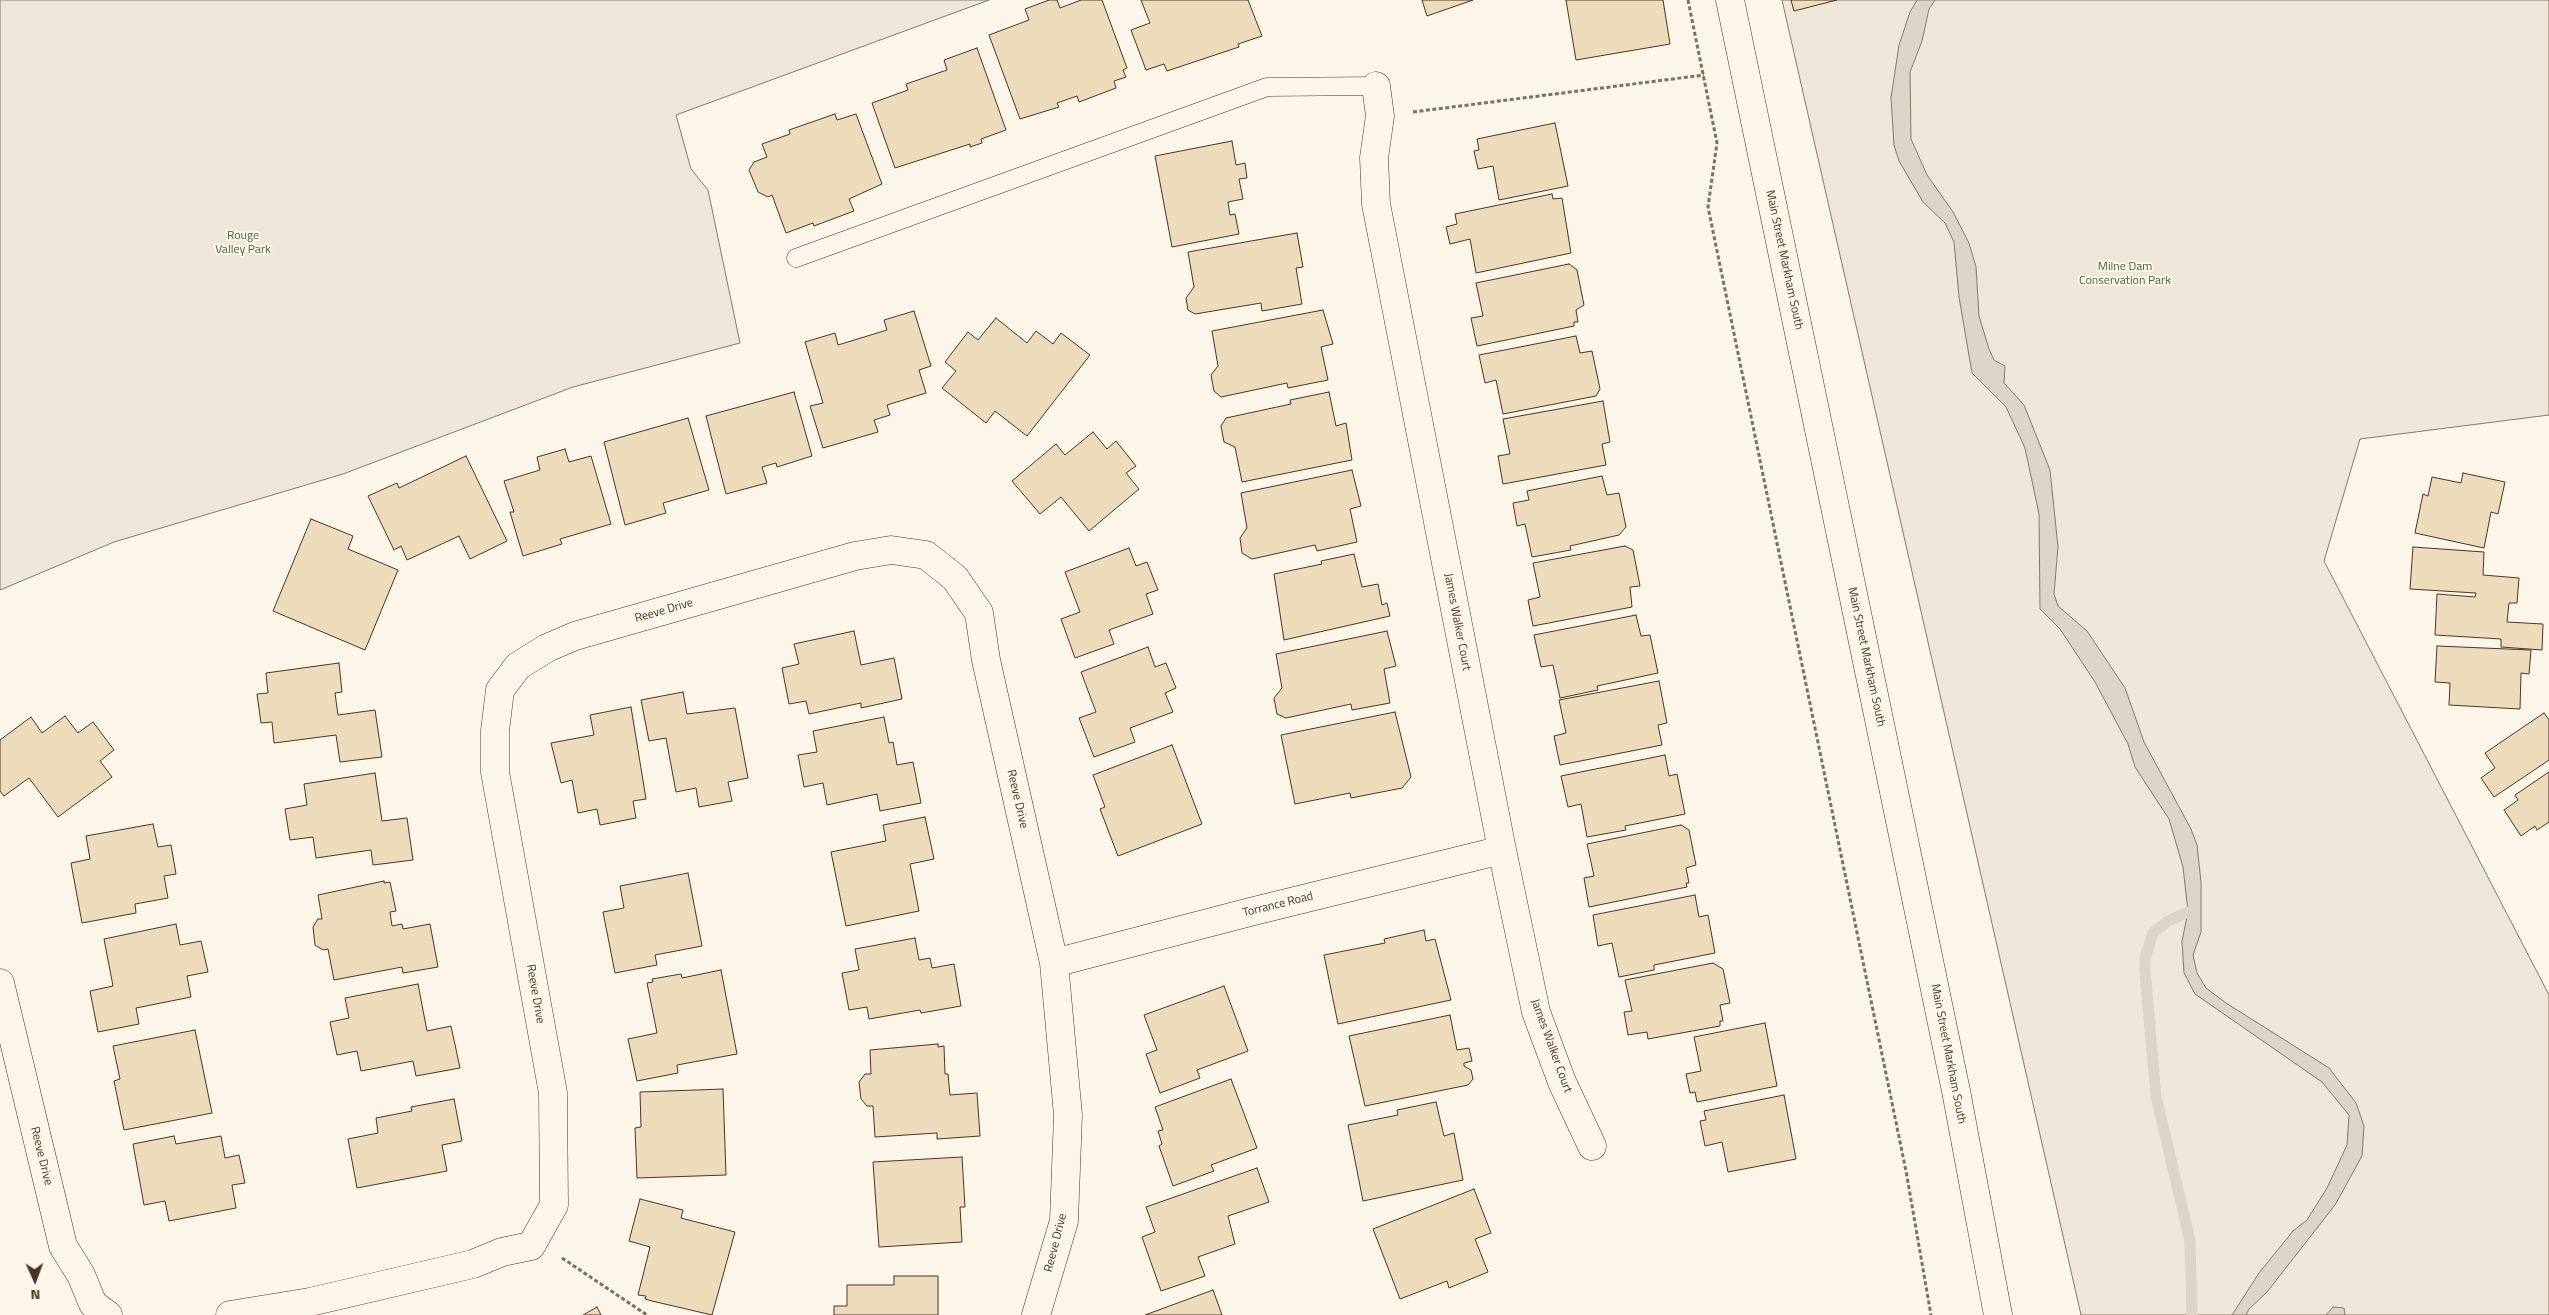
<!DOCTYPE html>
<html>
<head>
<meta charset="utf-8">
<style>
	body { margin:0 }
	#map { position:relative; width:2549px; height:1315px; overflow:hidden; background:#fbf6e9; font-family:"Titillium Web",sans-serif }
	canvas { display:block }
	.north { position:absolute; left:10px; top:1255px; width:50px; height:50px; -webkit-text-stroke:4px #fbf6e9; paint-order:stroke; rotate:178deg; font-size:14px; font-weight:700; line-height:20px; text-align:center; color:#4a3520 }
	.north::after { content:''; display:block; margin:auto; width:18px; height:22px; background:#4a3520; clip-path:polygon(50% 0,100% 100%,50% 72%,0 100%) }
</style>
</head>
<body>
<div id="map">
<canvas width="2549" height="1315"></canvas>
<div class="north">N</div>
</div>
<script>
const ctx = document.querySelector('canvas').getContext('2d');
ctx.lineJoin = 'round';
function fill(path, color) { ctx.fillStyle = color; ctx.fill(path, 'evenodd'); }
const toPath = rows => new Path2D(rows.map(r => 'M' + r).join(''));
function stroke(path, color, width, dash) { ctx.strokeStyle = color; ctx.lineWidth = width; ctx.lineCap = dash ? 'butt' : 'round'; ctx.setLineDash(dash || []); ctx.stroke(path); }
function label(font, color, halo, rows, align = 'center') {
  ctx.font = font + ' "Titillium Web",sans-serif'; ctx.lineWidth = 4; ctx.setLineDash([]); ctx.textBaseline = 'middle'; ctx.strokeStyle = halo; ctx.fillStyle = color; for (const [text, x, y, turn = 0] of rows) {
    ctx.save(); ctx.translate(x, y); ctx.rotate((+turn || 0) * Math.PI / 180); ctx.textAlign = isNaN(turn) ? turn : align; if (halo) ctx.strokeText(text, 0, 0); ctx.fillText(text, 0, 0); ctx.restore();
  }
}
const green = toPath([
	[0,0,989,0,676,115,691,169,708,190,740,343,573,387,343,474,114,542,0,590,0,0],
	[1782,0,2549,0,2549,415,2360,439,2324,561,2549,995,2549,1315,2081,1315,1782,0]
]);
fill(green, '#ede6d9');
stroke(green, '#887966', 1);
const water = toPath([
	[1917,0,1935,0,1929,9,1922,41,1910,72,1911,139,1927,175,1953,212,1969,243,1976,267,1979,316,1989,349,1994,360,2005,366,2004,383,2024,405,2050,470,2058,547,2054,594,2058,606,2087,631,2125,688,2144,742,2191,829,2197,845,2201,882,2201,932,2193,955,2197,973,2206,988,2226,1003,2329,1068,2356,1103,2364,1126,2362,1156,2335,1205,2267,1292,2249,1309,2246,1315,2232,1315,2259,1273,2293,1231,2307,1220,2327,1188,2347,1145,2349,1115,2322,1082,2195,994,2184,973,2182,941,2188,912,2183,867,2169,819,2135,767,2128,744,2095,682,2060,629,2040,609,2039,514,2025,448,2006,407,1972,373,1959,297,1954,242,1945,223,1923,202,1899,161,1894,145,1891,98,1899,45,1910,12,1917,0],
	[2333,1307,2344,1308,2345,1315,2326,1315,2333,1307]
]);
fill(water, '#dcd4c6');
stroke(water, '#887966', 1);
stroke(toPath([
	[2188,912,2168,921,2153,933,2145,958,2145,971,2156,1096,2190,1241,2192,1315]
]), '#dcd4c6', 11);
const building = toPath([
	[1049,0,1057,0,1060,8,1081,0,1102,0,1127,68,1123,70,1126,77,1114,81,1116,88,1079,102,1077,96,1057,103,1059,107,1020,119,989,35,1029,20,1025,9,1049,0],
	[1141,0,1248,0,1262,36,1238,44,1239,47,1167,71,1164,64,1146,70,1131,30,1150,23,1141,0],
	[1422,0,1473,0,1427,16,1422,0],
	[1566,0,1663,0,1670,44,1576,60,1566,0],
	[1791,0,1837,0,1794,11,1791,0],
	[977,48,1006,130,981,139,982,143,970,147,970,144,895,168,872,103,908,90,906,84,947,70,944,60,977,48],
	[835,114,837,120,856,114,882,184,849,199,854,211,814,226,813,223,786,233,772,195,768,197,758,192,749,170,754,162,767,157,762,144,790,134,789,130,835,114],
	[1555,123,1568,186,1499,200,1493,166,1478,169,1474,151,1479,150,1477,139,1555,123],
	[1232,141,1236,165,1245,163,1247,178,1239,179,1243,199,1228,202,1230,215,1235,214,1239,234,1172,247,1155,156,1232,141],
	[1552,194,1553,199,1562,198,1571,253,1476,273,1470,239,1450,244,1446,227,1457,224,1455,214,1552,194],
	[1297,233,1303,267,1296,268,1302,304,1262,311,1261,303,1195,314,1188,310,1186,298,1194,287,1188,252,1297,233],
	[1569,264,1577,270,1584,305,1576,310,1578,322,1574,322,1574,326,1477,346,1471,318,1483,316,1476,283,1569,264],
	[1323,310,1333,344,1321,347,1328,380,1288,388,1287,383,1221,397,1214,391,1211,375,1218,366,1212,331,1323,310],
	[914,311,931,366,919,370,926,393,887,405,890,415,874,420,878,432,823,448,810,406,823,403,805,342,835,333,838,345,887,330,884,320,914,311],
	[996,318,1027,343,1036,331,1053,344,1061,333,1090,355,1027,436,995,411,986,423,942,388,956,371,945,362,968,332,978,340,996,318],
	[1576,336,1580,353,1592,351,1600,389,1596,396,1503,414,1496,380,1485,383,1479,355,1576,336],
	[794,392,812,456,777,467,776,463,762,467,767,483,726,494,706,416,794,392],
	[1329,392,1336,426,1346,423,1352,460,1242,482,1235,447,1224,442,1221,426,1226,418,1291,404,1290,400,1329,392],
	[1603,401,1610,442,1602,444,1606,465,1503,484,1498,456,1510,454,1503,419,1603,401],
	[688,418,709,490,663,503,666,513,625,525,604,442,688,418],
	[1093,432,1107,449,1116,441,1136,466,1126,473,1139,489,1089,531,1061,497,1040,514,1012,481,1056,444,1065,455,1093,432],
	[565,449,569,462,591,456,611,524,560,539,562,544,523,556,510,512,514,512,504,481,540,470,537,457,565,449],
	[466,456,507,541,470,559,459,536,407,560,401,546,394,550,368,496,397,483,399,488,466,456],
	[1352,470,1361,506,1350,509,1357,542,1317,551,1315,545,1252,559,1242,553,1240,538,1247,528,1241,493,1352,470],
	[2463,473,2505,482,2498,514,2491,512,2484,548,2415,533,2423,494,2428,496,2432,477,2461,483,2463,473],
	[1602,476,1607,495,1619,493,1626,527,1619,535,1570,546,1571,550,1532,557,1525,524,1517,526,1513,503,1529,500,1527,491,1602,476],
	[311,519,353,536,348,549,398,570,365,650,273,611,311,519],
	[1625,546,1633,550,1640,586,1630,587,1632,607,1533,626,1528,600,1540,597,1533,563,1625,546],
	[2413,547,2484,552,2483,575,2519,578,2517,603,2509,603,2507,622,2543,624,2542,650,2501,647,2501,639,2435,635,2437,594,2475,597,2476,593,2410,589,2413,547],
	[1129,548,1136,566,1147,562,1158,590,1146,594,1153,614,1109,630,1114,644,1075,658,1061,619,1080,612,1065,572,1129,548],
	[1354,554,1362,587,1378,584,1382,605,1387,603,1390,616,1284,640,1274,574,1322,564,1321,561,1354,554],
	[1636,615,1641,636,1650,635,1658,673,1597,686,1598,690,1560,698,1553,665,1541,667,1534,635,1636,615],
	[854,631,861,665,894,658,902,699,861,708,861,703,809,714,806,701,789,704,782,668,799,664,794,644,854,631],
	[1387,631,1396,666,1384,669,1390,703,1352,710,1351,704,1286,718,1277,714,1274,698,1282,688,1276,654,1387,631],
	[2437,646,2531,650,2529,674,2521,673,2520,709,2449,705,2450,683,2435,682,2437,646],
	[1148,647,1155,667,1166,663,1176,688,1165,693,1173,712,1130,728,1135,742,1094,757,1079,718,1096,712,1081,672,1148,647],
	[339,663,342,692,335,693,338,715,375,710,382,757,340,762,336,735,274,743,272,722,261,723,257,694,268,693,266,673,339,663],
	[1659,681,1667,723,1658,725,1662,745,1560,765,1554,736,1566,733,1559,700,1659,681],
	[683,692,687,714,735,708,748,778,728,782,732,801,699,807,696,788,676,792,666,738,649,741,641,700,683,692],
	[631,707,646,799,633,801,636,818,600,825,597,809,578,813,572,780,561,783,551,743,594,735,590,715,631,707],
	[1395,712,1411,777,1402,788,1351,798,1350,793,1295,804,1281,735,1395,712],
	[2544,713,2549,720,2549,760,2494,797,2481,778,2495,768,2485,753,2544,713],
	[65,716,78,733,93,722,114,750,100,761,112,777,58,817,29,778,4,796,0,791,0,740,31,717,42,733,65,716],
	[884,717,889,743,893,742,897,765,913,762,921,803,880,811,877,794,827,805,823,783,804,787,798,755,817,752,813,731,884,717],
	[1172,745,1202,824,1118,856,1100,809,1105,807,1093,775,1172,745],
	[1665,755,1669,776,1677,774,1685,814,1625,826,1626,830,1587,837,1581,804,1568,807,1561,776,1665,755],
	[2549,772,2549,822,2537,830,2535,826,2521,836,2504,810,2518,800,2515,795,2549,772],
	[375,773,382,821,407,818,413,860,373,865,371,850,316,858,313,837,290,840,285,809,307,805,304,784,375,773],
	[925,817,934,859,910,864,919,911,846,926,831,852,886,841,883,825,925,817],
	[153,824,158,847,171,845,176,874,164,876,168,898,135,904,136,913,82,923,71,863,90,859,86,836,153,824],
	[1681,825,1689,830,1696,865,1686,868,1689,883,1686,883,1687,887,1589,907,1584,878,1594,876,1587,844,1681,825],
	[688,873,702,946,655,955,657,965,615,973,603,912,624,908,620,886,688,873],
	[384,881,384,883,390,882,396,911,390,912,392,926,402,924,403,929,430,924,438,967,403,973,402,967,334,980,328,949,323,950,315,945,313,927,318,919,322,919,318,895,384,881],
	[1695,895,1699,917,1708,915,1715,953,1654,965,1654,970,1619,977,1612,943,1598,946,1593,915,1695,895],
	[176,924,180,945,201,941,208,972,187,976,191,997,136,1008,139,1024,98,1032,90,991,113,986,104,939,176,924],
	[1424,930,1426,941,1435,939,1451,1000,1338,1024,1324,955,1385,943,1384,939,1424,930],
	[915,938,919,960,930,958,932,968,954,964,961,1006,921,1013,920,1010,869,1019,867,1007,849,1010,842,973,859,970,855,949,915,938],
	[1713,963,1723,969,1730,1003,1720,1005,1723,1021,1720,1021,1720,1026,1648,1039,1647,1032,1628,1035,1624,1012,1632,1011,1625,980,1713,963],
	[721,970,737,1054,677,1065,678,1073,637,1081,628,1039,657,1033,647,983,653,982,652,979,681,974,682,978,721,970],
	[418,984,427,1031,451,1026,460,1068,416,1076,413,1061,361,1071,357,1051,337,1055,330,1022,349,1018,345,998,418,984],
	[1224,986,1248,1051,1197,1070,1200,1078,1160,1093,1146,1054,1157,1050,1144,1015,1224,986],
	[1450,1015,1457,1050,1469,1048,1472,1061,1464,1063,1464,1066,1471,1070,1473,1079,1468,1085,1365,1106,1349,1036,1450,1015],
	[1765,1023,1777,1086,1697,1102,1695,1092,1690,1093,1686,1074,1701,1071,1694,1037,1765,1023],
	[195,1030,212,1113,124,1130,114,1081,120,1079,113,1046,195,1030],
	[938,1044,938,1047,944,1046,945,1074,948,1074,950,1095,977,1093,980,1136,937,1139,937,1133,875,1137,873,1106,867,1106,861,1099,859,1082,865,1074,871,1074,870,1050,938,1044],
	[1231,1079,1257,1148,1211,1165,1214,1171,1173,1186,1159,1146,1162,1144,1158,1131,1163,1130,1155,1107,1231,1079],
	[723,1089,726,1175,637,1178,635,1128,641,1127,640,1092,723,1089],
	[1784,1095,1796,1159,1728,1172,1722,1142,1705,1146,1700,1121,1706,1120,1704,1111,1784,1095],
	[454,1099,462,1141,442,1145,447,1171,357,1188,348,1139,378,1133,376,1118,412,1111,411,1107,454,1099],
	[1436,1102,1444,1136,1454,1133,1463,1180,1363,1201,1348,1125,1398,1115,1397,1110,1436,1102],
	[174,1136,176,1144,221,1136,225,1158,239,1155,245,1183,232,1185,236,1208,169,1221,165,1201,144,1205,133,1144,174,1136],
	[962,1157,965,1207,960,1207,962,1242,879,1247,873,1162,962,1157],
	[1257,1168,1269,1202,1228,1216,1235,1244,1198,1257,1205,1276,1161,1291,1142,1237,1155,1232,1146,1207,1257,1168],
	[1474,1189,1491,1233,1475,1239,1488,1272,1449,1288,1447,1281,1400,1299,1373,1229,1474,1189],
	[640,1199,683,1210,681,1218,735,1232,712,1315,652,1301,645,1299,646,1296,638,1295,650,1247,629,1241,640,1199],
	[894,1276,938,1276,938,1315,834,1315,834,1306,847,1306,847,1285,894,1285,894,1276],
	[1213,1290,1222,1315,1145,1315,1213,1290],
	[597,1307,601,1315,583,1315,597,1307]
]);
fill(building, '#ecdcbc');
stroke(building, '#4a3520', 1);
const lane = toPath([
	[796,258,1267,87,1376,86]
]);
const street = toPath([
	[1376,86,1380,116,1374,158,1376,204,1502,850,1536,1012,1562,1082,1592,1146],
	[1054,963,1254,911,1502,850],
	[0,983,63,1246,81,1275,93,1304,108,1315],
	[230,1315,310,1302,473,1264,502,1252,531,1246,554,1205,553,1093,495,772,495,731,500,690,518,666,547,648,575,636,855,556,891,550,926,555,955,578,979,613,986,660,1054,963,1068,1115,1064,1221,1036,1315]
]);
const primary = toPath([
	[1730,0,1956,1091,1998,1315]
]);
stroke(lane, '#4a3520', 19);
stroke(street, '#4a3520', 29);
stroke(primary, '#4a3520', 29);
stroke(toPath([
	[1688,0,1717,143,1708,207,1906,1171,1931,1315],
	[1413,112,1704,75],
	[562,1258,647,1315]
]), '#7f6f5c', 3, [4, 2.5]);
stroke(lane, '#fbf6e9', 18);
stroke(street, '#fbf6e9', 28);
stroke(primary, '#fbf6e9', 28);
label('12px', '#436837', '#fbf6e9', [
	["Rouge",243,236],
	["Valley Park",243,250],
	["Milne Dam",2125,267],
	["Conservation Park",2125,281]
]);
label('12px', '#4a3520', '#fbf6e9', [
	["Main Street Markham South",1784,260,78],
	["Reeve Drive",664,611,-16],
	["James Walker Court",1457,622,79],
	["Main Street Markham South",1866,657,78],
	["Reeve Drive",1017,799,77],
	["Torrance Road",1278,905,-14],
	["Reeve Drive",535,994,80],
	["James Walker Court",1551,1046,70],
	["Main Street Markham South",1948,1054,79],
	["Reeve Drive",41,1156,76],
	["Reeve Drive",1056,1243,-76]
]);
</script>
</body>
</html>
